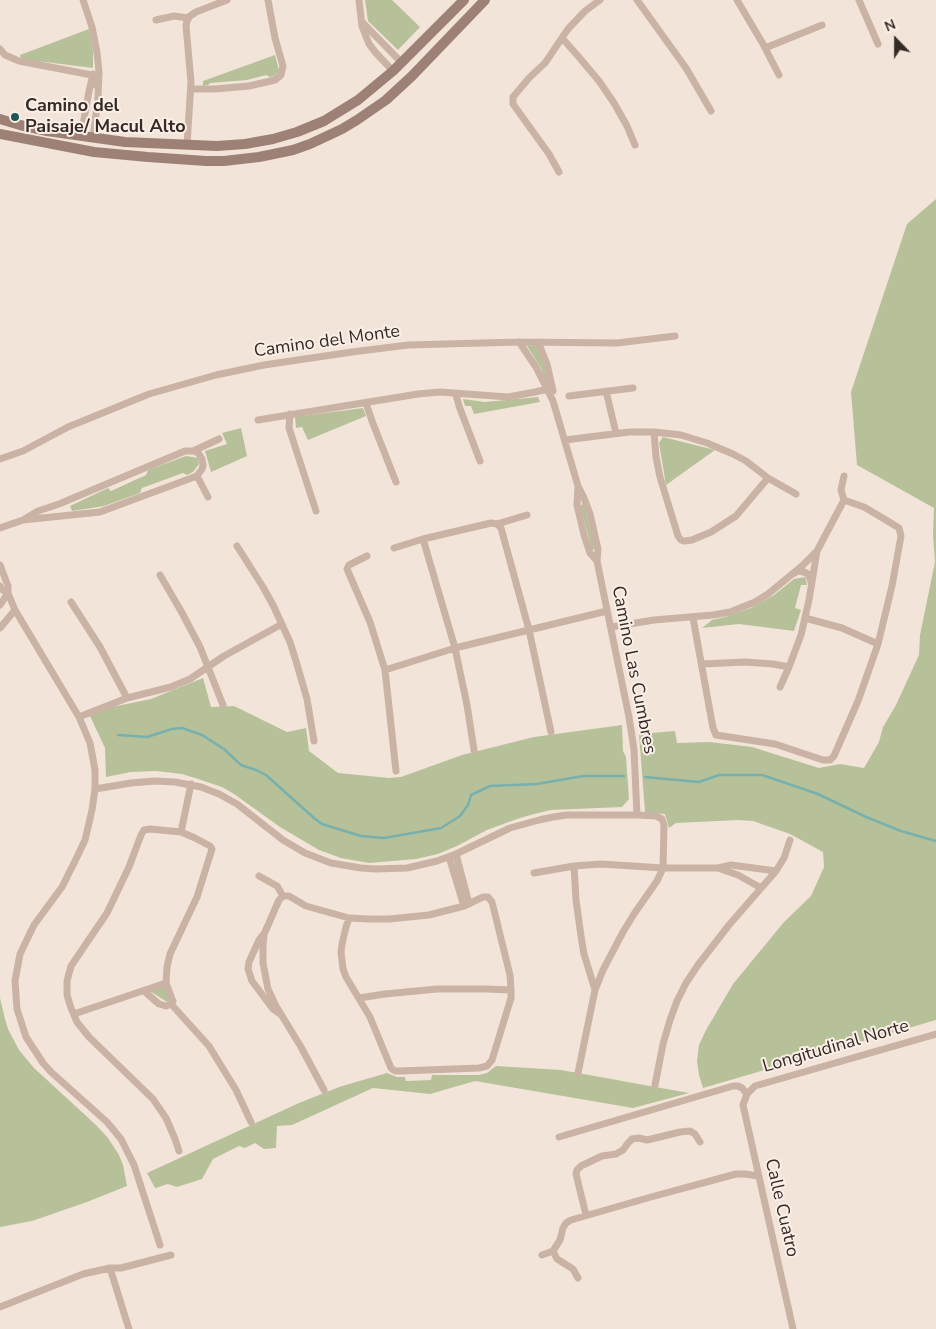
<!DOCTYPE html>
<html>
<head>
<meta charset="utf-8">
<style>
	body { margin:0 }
	#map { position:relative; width:936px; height:1329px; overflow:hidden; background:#f2e4d9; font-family:"Nunito Sans",sans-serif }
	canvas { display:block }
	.north { position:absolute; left:871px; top:15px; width:50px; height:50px; -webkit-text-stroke:4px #faefe6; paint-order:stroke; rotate:338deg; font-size:14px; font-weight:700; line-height:20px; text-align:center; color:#362a27 }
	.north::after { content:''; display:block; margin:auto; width:18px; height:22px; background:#362a27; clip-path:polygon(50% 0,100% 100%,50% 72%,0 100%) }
</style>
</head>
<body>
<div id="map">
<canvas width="936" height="1329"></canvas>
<div class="north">N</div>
</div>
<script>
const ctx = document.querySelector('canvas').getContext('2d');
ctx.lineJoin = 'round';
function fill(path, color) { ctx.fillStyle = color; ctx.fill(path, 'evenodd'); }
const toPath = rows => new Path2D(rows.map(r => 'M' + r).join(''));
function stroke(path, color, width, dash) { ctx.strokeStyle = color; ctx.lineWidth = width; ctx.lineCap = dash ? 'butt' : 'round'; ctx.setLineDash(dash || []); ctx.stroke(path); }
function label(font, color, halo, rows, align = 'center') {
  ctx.font = font + ' "Nunito Sans",sans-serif'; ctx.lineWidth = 4; ctx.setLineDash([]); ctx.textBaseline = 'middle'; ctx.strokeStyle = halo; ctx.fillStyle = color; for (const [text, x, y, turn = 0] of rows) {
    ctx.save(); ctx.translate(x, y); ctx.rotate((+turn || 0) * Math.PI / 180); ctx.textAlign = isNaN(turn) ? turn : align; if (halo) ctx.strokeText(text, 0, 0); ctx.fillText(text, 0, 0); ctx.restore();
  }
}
fill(toPath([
	[365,0,392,0,420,27,398,50,368,21],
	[89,29,93,51,93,68,21,59,20,55],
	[275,55,279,70,278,73,274,76,270,77,266,75,247,80,210,83,208,85,203,86,203,81],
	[936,199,936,1020,703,1088,699,1075,697,1061,699,1045,706,1030,733,984,784,922,811,896,824,867,823,852,790,834,753,821,738,820,676,823,669,828,665,814,645,812,639,734,675,731,677,743,709,742,752,747,819,768,840,764,864,768,879,742,883,727,896,705,919,655,920,635,935,562,933,535,934,508,857,465,851,392,907,224],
	[537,345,544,360,549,385,547,386,541,368,527,346],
	[538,397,540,402,474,414,471,406,465,406,463,399,485,402],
	[363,408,366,416,308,440,302,427,296,428,295,417],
	[241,428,247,456,211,472,205,451,227,444,222,433],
	[663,437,715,450,666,485,659,443],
	[186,456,198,458,199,464,193,472,187,475,183,473,142,488,140,493,104,506,72,511,70,506,108,488,111,491,146,475,148,470],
	[584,504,595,549,592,550,580,505],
	[805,577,807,585,801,585,795,608,801,610,794,631,739,624,702,628,712,620,725,617,751,608,774,595,794,579],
	[203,678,211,707,234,706,287,732,306,728,309,751,338,773,389,778,401,777,462,755,534,737,622,725,623,751,626,757,629,799,622,807,551,810,534,814,517,819,487,830,457,846,438,854,416,859,369,863,341,858,319,850,280,827,234,794,222,787,195,778,182,774,156,771,131,772,106,777,105,748,90,716,112,707,151,699],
	[165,986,170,1000,167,1002,150,991],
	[0,998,5,1019,8,1029,19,1050,34,1068,96,1125,108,1138,119,1155,123,1165,127,1186,87,1202,32,1221,0,1227],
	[496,1066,561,1070,689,1093,633,1108,475,1081,430,1094,373,1088,292,1125,277,1126,276,1148,264,1149,255,1143,245,1148,239,1146,213,1159,202,1179,177,1187,168,1184,155,1188,147,1173,299,1103,339,1087,387,1073,397,1077,405,1077,406,1081,431,1080,432,1075,479,1075,487,1073]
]), '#b7c199');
stroke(toPath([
	[118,735,147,737,172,729,182,728,202,735,224,749,241,765,256,770,266,775,314,818,322,824,361,836,384,838,441,828,460,816,468,805,471,795,490,786,537,784,583,776,624,776],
	[645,777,699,782,719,775,762,775,818,794,866,817,901,831,936,841]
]), '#78b0ad', 2.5);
stroke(toPath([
	[83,0,92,27,97,53,99,72,98,98,93,138],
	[359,0,362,26,369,44,376,53,393,71],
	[637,0,686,68,711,111],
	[737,0,763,44,779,75],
	[859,0,878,44],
	[156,20,174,16,188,18],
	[362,22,402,63],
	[562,38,578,56,599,81,614,103,627,126,635,145],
	[765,48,822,25],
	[0,49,5,55,19,61,92,75,97,86],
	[191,89,215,89,249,86,275,80,281,75,283,66,275,38,268,0],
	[81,136,89,91,93,74],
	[187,145,191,82,186,26,187,21,190,16,196,12,227,0],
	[559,172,549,154,513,104,513,97,529,78,545,63,568,29,585,11,600,0],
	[519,342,536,367,553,401,578,486,584,498,590,514,598,549,597,561,629,717,634,750,637,815],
	[538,342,547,364,553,391],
	[606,391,616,433],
	[456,394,459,406,480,461],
	[569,396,633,388],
	[366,403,372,421,396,482],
	[290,414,289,428,316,511],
	[258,420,418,394,440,392,508,397,535,392,552,388],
	[654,432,656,457,660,477,678,536,681,540,684,541,692,540,711,532,736,516,768,478],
	[565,440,629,432,654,432,681,435,707,443,733,454,746,461,768,478,796,494],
	[193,451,219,439],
	[0,459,23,451,68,427,149,394,216,375,264,365,352,352,408,345,519,342,617,343,675,336],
	[197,476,208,497],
	[578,487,577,505,584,535,590,553,597,561],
	[497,524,501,528,529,630,551,732],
	[0,528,23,520,100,512,197,476,202,469,203,465,202,459,199,454,195,451,185,451,59,504,38,511,23,520],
	[423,539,455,648,467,705,474,750],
	[237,546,263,587,273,605,290,642,296,661,307,699,314,741],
	[394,548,423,539,491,523,497,524,527,515],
	[367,556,349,565,347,569,370,622,385,670,396,771],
	[0,565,8,586,8,593,15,610,79,717,90,743,95,770,95,789,92,810,85,840,77,857,62,887,34,925,20,954,15,981,17,1009,26,1037,43,1063,51,1072,107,1122,121,1139,134,1165,160,1245],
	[794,573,798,571,804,572,808,574,811,582],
	[160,575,181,611,200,647,223,705],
	[0,586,1,589,8,593],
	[71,602,100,647,127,698],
	[0,605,8,593],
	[693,618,713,728,716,735,775,744,823,760,830,760,834,756,858,701,878,644,892,586,901,536,899,528,886,520,864,507,844,500],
	[805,618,842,628,878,644],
	[611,627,654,620,713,615,730,612,755,602,768,594,802,566,817,551,844,500,841,490,844,476],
	[0,628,15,610],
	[702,664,745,662,773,664,789,667],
	[385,670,455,648,607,611],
	[780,687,789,667,801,635,809,600,817,551],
	[79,717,127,698,171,687,190,679,224,656,282,624],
	[95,789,131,783,155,781,175,782,201,787,219,794,237,804,283,840,305,853,331,863,361,868,376,869,407,868,437,861,456,854,510,828,539,820,553,817,567,815,637,815,656,816,662,819,664,825,663,868,657,881,634,914,623,932,603,970,595,990,578,1073],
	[181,832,191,784],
	[456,854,469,904],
	[449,857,464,906],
	[574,866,576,900,581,936,584,954,595,990],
	[718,868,738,875,761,888],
	[534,873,574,866,601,864,663,868,718,868,731,865,776,871],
	[259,876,277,886,283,896],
	[264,935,263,947,263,963,268,989,276,1006,301,1047,324,1090],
	[144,991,159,1004,166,1006,171,1004],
	[359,998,385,994,437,989,486,989,511,990],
	[171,1004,173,1001,172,999,166,983,167,967,170,954,197,897,212,849,210,846,195,838,181,832,150,829,144,830,141,835,129,867,107,913,71,966,67,981,67,995,71,1008,77,1022,89,1037,153,1099,166,1118,175,1139,179,1151],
	[171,1004,209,1046,236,1090,251,1122],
	[74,1014,166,983],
	[280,1014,273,1009,252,981,248,969,249,962,259,940,265,932,279,900,283,896,289,896,306,906,349,918,369,919,389,919,429,915,464,906,483,897,488,897,492,902,510,975,511,990,511,998,492,1060,487,1066,479,1068,400,1071,395,1071,391,1068,370,1017,346,977,343,969,341,952,342,944,346,927,349,918],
	[655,1085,663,1044,670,1020,677,1001,686,983,698,965,729,925,776,871,784,858,790,840],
	[559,1137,733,1086,738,1086,742,1088,747,1094],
	[586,1215,576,1174,577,1170,581,1166,602,1156,616,1154,623,1150,628,1143,632,1139,639,1138,647,1140,680,1132,690,1131,695,1134,700,1142],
	[553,1251,557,1259,573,1269,578,1278],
	[542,1255,553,1251,560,1240,563,1228,566,1223,571,1220,651,1197,736,1174,745,1174,758,1176],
	[110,1268,129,1329],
	[0,1307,83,1274,110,1268,121,1268,171,1255],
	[793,1329,743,1105,747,1094,755,1086,936,1034]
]), '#cab3a5', 7);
stroke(toPath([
	[0,119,20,125,47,131,125,142,217,146,245,144,273,139,297,132,324,121,358,100,393,71,464,0],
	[0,134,94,152,148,157,206,161,224,161,259,157,293,150,310,144,342,129,357,120,386,100,412,76,485,0]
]), '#9e8176', 10);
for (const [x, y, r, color] of [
	[15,117,5,"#1b5857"]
]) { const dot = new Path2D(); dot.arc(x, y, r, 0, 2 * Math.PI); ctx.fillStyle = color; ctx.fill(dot); stroke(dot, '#faefe6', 2); }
label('bold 18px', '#362a27', '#faefe6', [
	["Camino del",25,107],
	["Paisaje/ Macul Alto",25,128]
], 'left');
label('18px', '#362a27', '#faefe6', [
	["Camino del Monte",327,342,-8],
	["Camino Las Cumbres",633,670,79],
	["Longitudinal Norte",836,1047,-16],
	["Calle Cuatro",781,1208,77]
]);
</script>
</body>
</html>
